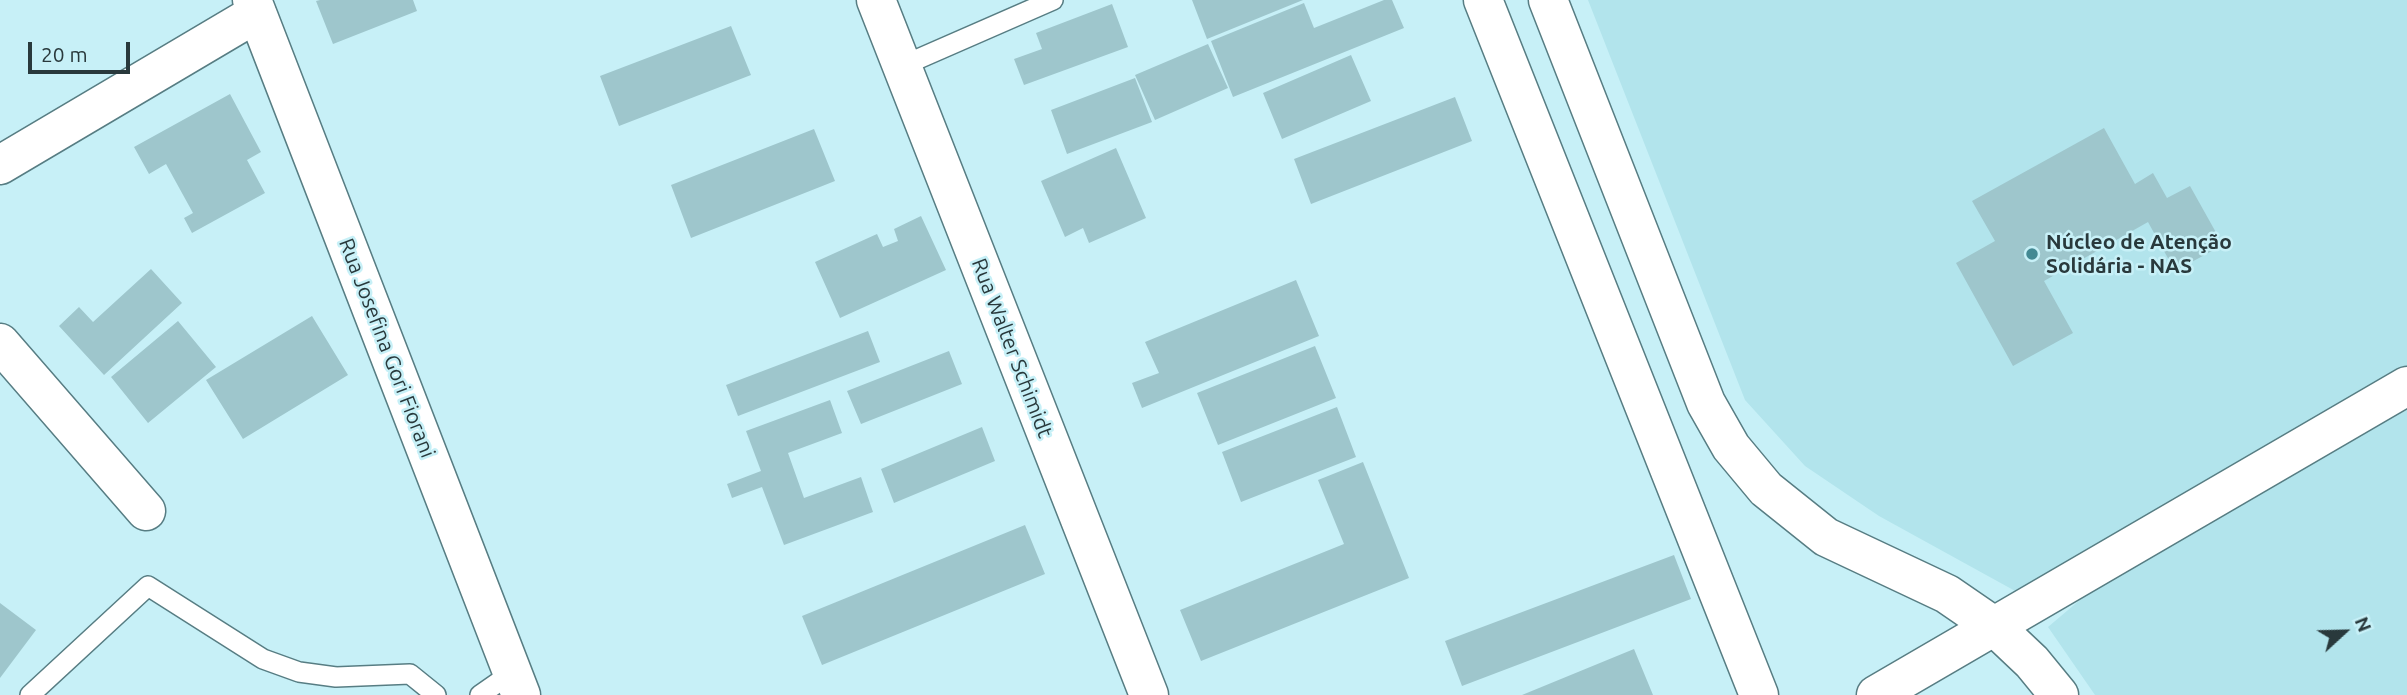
<!DOCTYPE html>
<html>
<head>
<meta charset="utf-8">
<style>
	body { margin:0 }
	#map { position:relative; width:2407px; height:695px; overflow:hidden; background:#c7f0f7; font-family:Ubuntu,sans-serif }
	canvas { display:block }
	.north { position:absolute; left:2309px; top:597px; width:70px; height:70px; -webkit-text-stroke:5px #c7f0f7; paint-order:stroke; rotate:68deg; font-size:19px; font-weight:700; line-height:28px; text-align:center; color:#29393c }
	.north::after { content:''; display:block; margin:auto; width:24px; height:32px; background:#29393c; clip-path:polygon(50% 0,100% 100%,50% 72%,0 100%) }
	.scale { position:absolute; left:28px; top:42px; width:102px; height:32px; box-sizing:border-box; border:4px solid #29393c; border-top:0; padding-left:9px; font-size:21px; line-height:24px; white-space:nowrap; color:#29393c; -webkit-text-stroke:5px #c7f0f7; paint-order:stroke }
</style>
</head>
<body>
<div id="map">
<canvas width="2407" height="695"></canvas>
<div class="north">N</div>
<div class="scale">20 m</div>
</div>
<script>
const ctx = document.querySelector('canvas').getContext('2d');
ctx.lineJoin = 'round';
function fill(path, color) { ctx.fillStyle = color; ctx.fill(path, 'evenodd'); }
const toPath = rows => new Path2D(rows.map(r => 'M' + r).join(''));
function stroke(path, color, width, dash) { ctx.strokeStyle = color; ctx.lineWidth = width; ctx.lineCap = dash ? 'butt' : 'round'; ctx.setLineDash(dash || []); ctx.stroke(path); }
function label(font, color, halo, rows, align = 'center') {
  ctx.font = font + ' Ubuntu,sans-serif'; ctx.lineWidth = 5; ctx.setLineDash([]); ctx.textBaseline = 'middle'; ctx.strokeStyle = halo; ctx.fillStyle = color; for (const [text, x, y, turn = 0] of rows) {
    ctx.save(); ctx.translate(x, y); ctx.rotate((+turn || 0) * Math.PI / 180); ctx.textAlign = isNaN(turn) ? turn : align; if (halo) ctx.strokeText(text, 0, 0); ctx.fillText(text, 0, 0); ctx.restore();
  }
}
fill(toPath([
	[1588,0,2407,0,2407,695,2095,695,2048,627,2094,588,2017,592,1879,516,1805,466,1745,400]
]), '#b2e4ec');
fill(toPath([
	[320,0,413,0,417,11,333,44,316,1],
	[1192,0,1303,0,1207,39],
	[1384,0,1392,0,1404,28,1233,97,1211,41,1304,3,1314,28],
	[1112,4,1128,47,1024,85,1014,59,1042,49,1036,33],
	[731,26,751,75,619,126,600,76],
	[1208,44,1228,88,1155,120,1135,75],
	[1351,55,1371,101,1282,139,1263,93],
	[1135,78,1152,122,1067,154,1051,110],
	[230,94,261,152,247,160,265,193,192,233,184,218,193,213,166,164,149,174,134,147],
	[1455,97,1472,141,1311,204,1294,159],
	[2104,128,2135,184,2153,173,2167,198,2190,186,2223,245,2175,271,2148,222,2044,281,2073,333,2013,366,1956,263,1995,241,1972,201],
	[814,129,835,181,691,238,671,185],
	[1116,148,1146,218,1089,243,1083,228,1065,237,1041,181],
	[921,216,946,270,840,318,815,262,877,234,883,247,898,241,894,229],
	[151,269,182,303,104,375,59,326,79,307,93,322],
	[1296,280,1319,336,1142,408,1132,383,1159,373,1145,342],
	[312,316,348,375,243,439,206,380],
	[178,321,216,367,148,423,111,377],
	[868,331,880,362,738,416,726,385],
	[1315,346,1336,398,1218,445,1197,393],
	[949,351,962,384,861,424,847,391],
	[830,400,842,433,788,453,804,498,861,477,873,512,784,545,762,487,732,498,727,484,761,471,746,431],
	[1337,407,1356,457,1241,502,1222,452],
	[982,427,995,461,894,503,881,469],
	[1363,462,1409,578,1201,661,1180,610,1344,544,1318,480],
	[1025,525,1045,574,822,665,802,616],
	[1674,555,1691,599,1462,686,1445,641],
	[0,603,36,630,0,678],
	[1634,649,1653,695,1522,695]
]), '#9ec6cc');
const service = toPath([
	[902,66,1053,0],
	[30,695,148,586,263,659,299,672,336,677,410,674,436,695],
	[480,695,513,672]
]);
const minor = toPath([
	[252,0,521,695],
	[876,0,1149,695],
	[0,165,257,13],
	[0,343,146,511],
	[1876,695,2407,386]
]);
const tertiary = toPath([
	[1483,0,1759,695],
	[1548,0,1706,403,1731,447,1766,489,1826,537,1947,594,1995,627,2032,662,2059,695]
]);
stroke(service, '#577d83', 22);
stroke(minor, '#577d83', 41);
stroke(tertiary, '#577d83', 41);
stroke(service, '#fff', 19);
stroke(minor, '#fff', 38);
stroke(tertiary, '#fff', 38);
for (const [x, y, r, color] of [
	[2032,254,7,"#438993"]
]) { const dot = new Path2D(); dot.arc(x, y, r, 0, 2 * Math.PI); ctx.fillStyle = color; ctx.fill(dot); stroke(dot, '#c7f0f7', 2.5); }
label('bold 21px', '#29393c', '#c7f0f7', [
	["Núcleo de Atenção",2046,242],
	["Solidária - NAS",2046,266]
], 'left');
label('21px', '#29393c', '#c7f0f7', [
	["Rua Josefina Gori Fiorani",387,348,69],
	["Rua Walter Schimidt",1012,348,69]
]);
</script>
</body>
</html>
